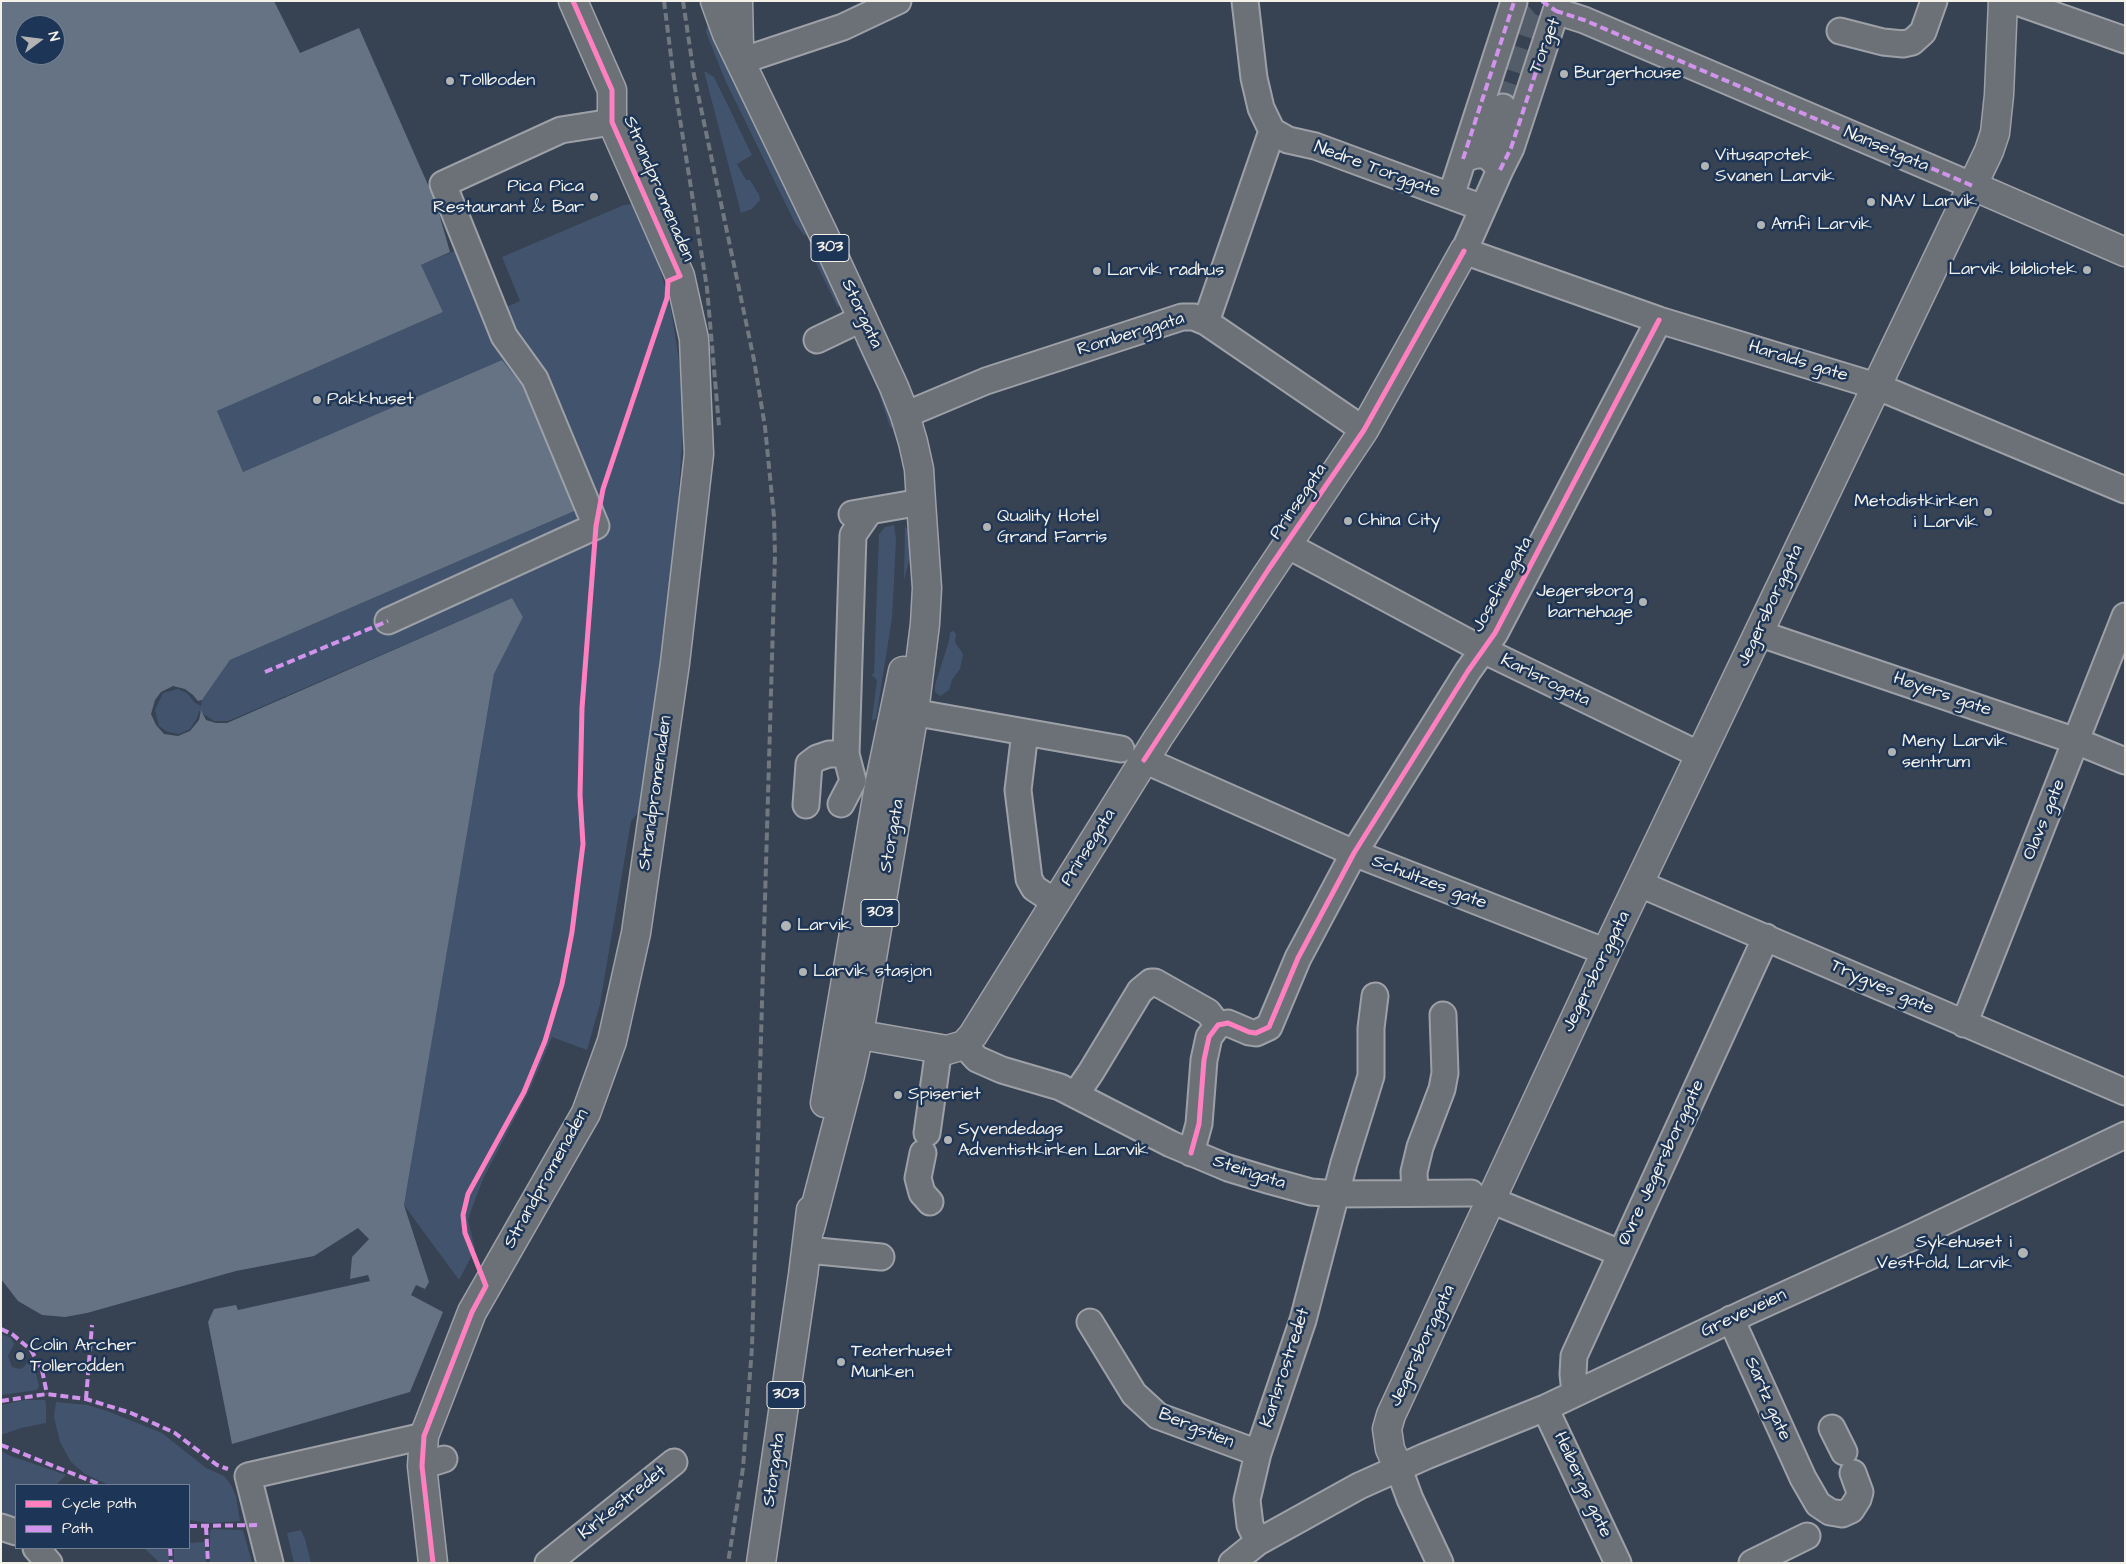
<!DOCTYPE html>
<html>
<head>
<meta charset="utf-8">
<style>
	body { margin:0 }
	#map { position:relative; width:2126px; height:1564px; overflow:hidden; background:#374253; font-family:"Architects Daughter",sans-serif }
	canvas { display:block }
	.frame { position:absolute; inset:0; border:2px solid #f4f1e8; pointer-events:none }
	.legend { position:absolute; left:15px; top:1484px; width:175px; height:65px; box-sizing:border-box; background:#1d3557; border:1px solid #738091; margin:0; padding:6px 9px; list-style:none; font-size:15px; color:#f4f1e8 }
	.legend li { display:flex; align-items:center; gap:10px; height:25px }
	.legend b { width:25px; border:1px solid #738091 }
	.north { position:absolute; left:15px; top:15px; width:50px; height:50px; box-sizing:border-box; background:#1d3557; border:1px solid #738091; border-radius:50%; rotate:75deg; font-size:14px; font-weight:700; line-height:20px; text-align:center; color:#f4f1e8 }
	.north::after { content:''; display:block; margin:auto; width:18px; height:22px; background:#b2b4b4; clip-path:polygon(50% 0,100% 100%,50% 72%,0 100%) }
</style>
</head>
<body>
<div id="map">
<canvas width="2126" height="1564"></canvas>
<div class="frame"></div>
<ul class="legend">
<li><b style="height:6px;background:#ff80c0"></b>Cycle path</li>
<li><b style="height:6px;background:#d193ec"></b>Path</li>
</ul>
<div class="north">N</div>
</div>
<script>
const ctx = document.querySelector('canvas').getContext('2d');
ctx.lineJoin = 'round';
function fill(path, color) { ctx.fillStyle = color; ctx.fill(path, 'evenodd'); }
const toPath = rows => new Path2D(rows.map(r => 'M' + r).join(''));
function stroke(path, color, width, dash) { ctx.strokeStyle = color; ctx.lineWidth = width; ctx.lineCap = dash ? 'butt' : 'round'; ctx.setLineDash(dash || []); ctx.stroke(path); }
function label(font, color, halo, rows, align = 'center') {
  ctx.font = font + ' "Architects Daughter",sans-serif'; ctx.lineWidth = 5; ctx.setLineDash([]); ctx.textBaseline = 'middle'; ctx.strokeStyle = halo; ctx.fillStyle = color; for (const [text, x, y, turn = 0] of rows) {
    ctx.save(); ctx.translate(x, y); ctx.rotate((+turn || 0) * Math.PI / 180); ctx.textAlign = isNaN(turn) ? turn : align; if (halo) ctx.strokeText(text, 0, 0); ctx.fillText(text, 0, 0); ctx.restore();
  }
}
fill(toPath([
	[708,24,710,24,810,233,808,234,804,235,795,223,725,80,706,32],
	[704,71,714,77,752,155,737,164,746,180,750,180,759,195,760,200,752,209,741,213],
	[633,204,637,205,657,258,671,309,685,400,671,604,642,808,631,821,600,1004,587,1050,552,1037,530,1089,483,1179,472,1208,468,1220,475,1249,459,1280,404,1205,494,674,523,617,512,598,240,716,228,721,214,721,199,711,197,718,190,729,179,734,168,732,159,726,155,710,163,693,178,689,187,693,195,703,201,706,202,700,230,660,579,509,502,360,243,472,217,411,443,312,421,265,457,250,504,308,520,301,502,257,624,205],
	[814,241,842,299,838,308,811,253,809,244],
	[859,342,863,345,896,429,890,427,878,390,856,344],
	[894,525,896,540,892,618,876,719,872,720,877,680,871,674,874,674,879,534,885,527],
	[905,526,910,534,913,545,904,580],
	[953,631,956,634,955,642,963,654,960,669,952,680,949,690,940,696,935,692,935,685,949,641,950,632],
	[1,1334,11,1338,14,1344,8,1356,12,1367,20,1369,24,1367,29,1360,33,1362,39,1386,37,1390,1,1395],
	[25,1400,45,1400,46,1404,46,1423,21,1428,1,1435,1,1405],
	[56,1402,87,1405,107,1411,162,1433,206,1468,224,1476,231,1485,236,1496,240,1521,209,1523,189,1520,189,1485,109,1485,85,1474,71,1462,60,1442,54,1417],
	[1,1450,8,1455,66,1475,56,1485,16,1485,16,1523,1,1518],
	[212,1529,243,1530,252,1563,210,1563,210,1532],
	[301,1530,305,1539,311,1563,294,1563,287,1533],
	[205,1542,206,1563,174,1563,174,1548,189,1548,189,1543],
	[144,1548,168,1548,169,1563,160,1563]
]), '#42546d');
fill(toPath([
	[1,1,274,1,300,53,359,28,436,203,450,252,421,265,443,312,217,411,243,472,502,360,535,402,579,509,230,660,202,700,198,701,193,695,185,689,173,686,161,692,155,700,151,714,156,725,164,734,178,736,190,731,199,720,201,710,206,720,216,723,227,723,512,598,523,617,494,674,404,1205,429,1282,425,1289,416,1285,411,1295,443,1312,410,1392,232,1444,208,1322,214,1309,236,1305,238,1310,370,1281,368,1275,350,1279,352,1257,369,1239,358,1228,314,1256,236,1271,87,1313,65,1317,42,1315,18,1301,1,1279],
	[25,25,55,25,55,55,25,55]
]), '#657385');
stroke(toPath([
	[1503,107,1534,14,1541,8,1556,3]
]), '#535c69', 25, [25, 12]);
const minor = toPath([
	[2014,1,2125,40],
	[1840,31,1883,42,1903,44,1912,42,1923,32,1934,1],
	[741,61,843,27,898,1],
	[1272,131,1288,140,1315,146,1483,208],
	[1486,155,1503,107],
	[1463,159,1476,155,1486,155,1493,161,1500,170,1464,251,1659,320,1876,386,2125,490],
	[1500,170,1511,148,1556,11,1584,20,1973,186],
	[1451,196,1514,2],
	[1206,322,1272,131,1261,108,1254,78,1245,1],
	[817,340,863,318],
	[905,415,986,381,1182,317,1194,317,1206,322,1364,430],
	[852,514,921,502],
	[1287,545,1483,650,1700,755],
	[388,621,596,526,535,379,504,336,443,184,561,130,612,122],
	[1758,633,2076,741,2125,761],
	[895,709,1025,732,1018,790,1029,879,1034,888,1055,902],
	[1025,732,1121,749],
	[1144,760,1354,853,1606,952],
	[841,804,853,781,846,754,853,535,869,512],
	[806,805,809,764,817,758,829,754,846,754],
	[1640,884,2125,1092],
	[1964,1024,2125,616],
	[964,1045,977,1059,1002,1070,1060,1087,1171,1144,1228,1168,1271,1181,1311,1192,1337,1194,1471,1193],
	[1076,1094,1091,1072,1140,991,1151,982,1155,982,1208,1012,1218,1025],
	[927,1133,939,1048],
	[923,1153,918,1178,922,1193,930,1202],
	[1191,1153,1199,1124,1204,1060,1209,1037,1218,1025,1228,1023,1249,1032,1256,1033,1269,1027,1298,958,1354,853,1468,671,1495,633,1659,320],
	[1415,1193,1414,1172,1420,1147,1442,1089,1445,1073,1443,1015],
	[1491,1200,1620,1253],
	[807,1250,881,1257],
	[1731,1319,1803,1478,1818,1504,1830,1512,1842,1514,1851,1510,1858,1499,1860,1492,1853,1473],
	[1090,1322,1134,1394,1158,1416,1258,1453],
	[1575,1393,1573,1374,1574,1356,1766,937],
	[1545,1408,1618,1563],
	[1832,1428,1844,1452],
	[422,1466,444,1459],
	[1399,1469,1410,1499,1440,1563],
	[1,1527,16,1532],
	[1258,1542,1250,1525,1247,1500,1258,1453,1303,1320,1344,1163,1371,1076,1371,1028,1375,996],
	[36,1548,49,1563],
	[270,1563,248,1476,424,1436],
	[548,1563,674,1462],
	[1232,1563,1258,1542,1359,1486,1426,1456,1545,1408,1747,1312,1910,1238,2125,1135],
	[1752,1563,1807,1536]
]);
const major = toPath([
	[715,1,727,34,823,233,894,387,905,415,913,442,919,469,921,502,927,588,925,624,914,712,859,1034,850,1075,810,1228],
	[738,1,739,46],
	[1973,186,2125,252],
	[838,1031,947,1050,964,1045,973,1035,1158,738,1364,430,1464,251],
	[825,1103,879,786,903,671],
	[1399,1469,1390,1449,1387,1429,1391,1415,1606,952,1989,151,1995,133,1999,95,2003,1],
	[433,1563,422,1466,424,1436,472,1312,586,1113,612,1041,636,933,675,663,699,454,694,339,680,276,612,122,612,90,573,1],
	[761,1563,803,1275,811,1210]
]);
stroke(minor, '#9da1a7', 29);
stroke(major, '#9da1a7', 31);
stroke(minor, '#6c7177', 25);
stroke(major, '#6c7177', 28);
stroke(toPath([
	[664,1,675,88,707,288,719,426],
	[683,1,694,75,754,360,765,427,774,517,775,555,752,1347,743,1468,728,1563]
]), '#72787f', 4, [8, 4]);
stroke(toPath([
	[1542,1,1556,11],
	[1463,159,1514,2],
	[1500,170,1511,148,1556,11,1584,20,1973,186],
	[265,672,388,621],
	[1,1329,12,1334,31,1350,42,1370,47,1394],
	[86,1399,92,1325],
	[1,1401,47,1394,86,1399,131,1413,175,1433,217,1465,228,1469],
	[1,1445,101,1485],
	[189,1526,261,1525],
	[206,1527,208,1563],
	[170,1548,171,1563]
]), '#d193ec', 4, [8, 4]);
stroke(toPath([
	[1144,760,1268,570,1364,430,1464,251],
	[1191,1153,1199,1124,1204,1060,1209,1037,1218,1025,1228,1023,1249,1032,1256,1033,1269,1027,1298,958,1354,853,1468,671,1495,633,1659,320],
	[433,1563,422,1466,424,1436,472,1312,486,1286,465,1233,463,1215,468,1194,524,1092,545,1041,562,984,572,932,583,844,580,795,582,708,596,526,603,489,667,298,668,281,680,276,612,122,612,90,573,1]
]), '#ff80c0', 5);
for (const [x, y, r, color] of [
	[1564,74,5,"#b2b4b4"],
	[450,81,5,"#b2b4b4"],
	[1705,166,5,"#b2b4b4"],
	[594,197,5,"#b2b4b4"],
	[1871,202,5,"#b2b4b4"],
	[1761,225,5,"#b2b4b4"],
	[2087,270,5,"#b2b4b4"],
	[1097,271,5,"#b2b4b4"],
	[317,400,5,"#b2b4b4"],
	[1988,512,5,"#b2b4b4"],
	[1348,521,5,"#b2b4b4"],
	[987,527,5,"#b2b4b4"],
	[1643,602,5,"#b2b4b4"],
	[1892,752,5,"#b2b4b4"],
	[786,926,6,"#b2b4b4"],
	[803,972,5,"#b2b4b4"],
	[898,1095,5,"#b2b4b4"],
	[948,1140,5,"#b2b4b4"],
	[2023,1253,6,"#b2b4b4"],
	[20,1356,5,"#b2b4b4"],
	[841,1362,5,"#b2b4b4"]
]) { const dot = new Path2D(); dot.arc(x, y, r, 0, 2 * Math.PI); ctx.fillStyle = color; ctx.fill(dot); stroke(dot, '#1d3557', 2); }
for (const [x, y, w] of [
	[830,248,38],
	[880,913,38],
	[786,1395,38]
]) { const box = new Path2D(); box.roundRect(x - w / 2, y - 13.5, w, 27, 4); ctx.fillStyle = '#1d3557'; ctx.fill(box); stroke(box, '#f4f1e8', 1); }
label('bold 16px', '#f4f1e8', null, [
	["303",830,248],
	["303",880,913],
	["303",786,1395]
]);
label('18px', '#f4f1e8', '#1d3557', [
	["Torget",1546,46,-69],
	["Nansetgata",1886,150,23],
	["Nedre Torggate",1377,170,20],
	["Strandpromenaden",658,189,67],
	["Storgata",861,314,65],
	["Romberggata",1131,335,-17],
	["Haralds gate",1798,362,17],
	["Prinsegata",1299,502,-56],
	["Josefinegata",1503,585,-61],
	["Jegersborggata",1771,606,-65],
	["Karlsrogata",1545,681,26],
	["Høyers gate",1942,695,19],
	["Strandpromenaden",656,793,-82],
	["Olavs gate",2045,820,-68],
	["Storgata",893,836,-80],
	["Prinsegata",1089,848,-58],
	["Schultzes gate",1429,883,21],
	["Jegersborggata",1597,972,-64],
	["Trygves gate",1882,988,24],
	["Øvre Jegersborggate",1662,1163,-65],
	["Steingata",1249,1173,18],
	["Strandpromenaden",547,1179,-61],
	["Greveveien",1744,1314,-25],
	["Jegersborggata",1423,1346,-65],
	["Karlsrostredet",1286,1368,-72],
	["Sartz gate",1767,1399,66],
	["Bergstien",1196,1429,22],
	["Storgata",775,1470,-82],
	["Heibergs gate",1582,1485,65],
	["Kirkestredet",623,1503,-39]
]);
label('18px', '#f4f1e8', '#1d3557', [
	["Burgerhouse",1574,74],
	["Tollboden",460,81],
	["Vitusapotek",1715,156],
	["Svanen Larvik",1715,177],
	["Pica Pica",584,187,"right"],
	["Restaurant & Bar",584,208,"right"],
	["NAV Larvik",1881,202],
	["Amfi Larvik",1771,225],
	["Larvik bibliotek",2077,270,"right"],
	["Larvik rådhus",1107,271],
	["Pakkhuset",327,400],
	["Metodistkirken",1978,502,"right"],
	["i Larvik",1978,523,"right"],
	["Quality Hotel",997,517],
	["Grand Farris",997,538],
	["China City",1358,521],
	["Jegersborg",1633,592,"right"],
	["barnehage",1633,613,"right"],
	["Meny Larvik",1902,742],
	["sentrum",1902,763],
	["Larvik",797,926],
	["Larvik stasjon",813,972],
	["Spiseriet",908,1095],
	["Syvendedags",958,1130],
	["Adventistkirken Larvik",958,1151],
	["Sykehuset i",2012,1243,"right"],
	["Vestfold, Larvik",2012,1264,"right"],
	["Colin Archer",30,1346],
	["Tollerodden",30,1367],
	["Teaterhuset",851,1352],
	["Munken",851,1373]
], 'left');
</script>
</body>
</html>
